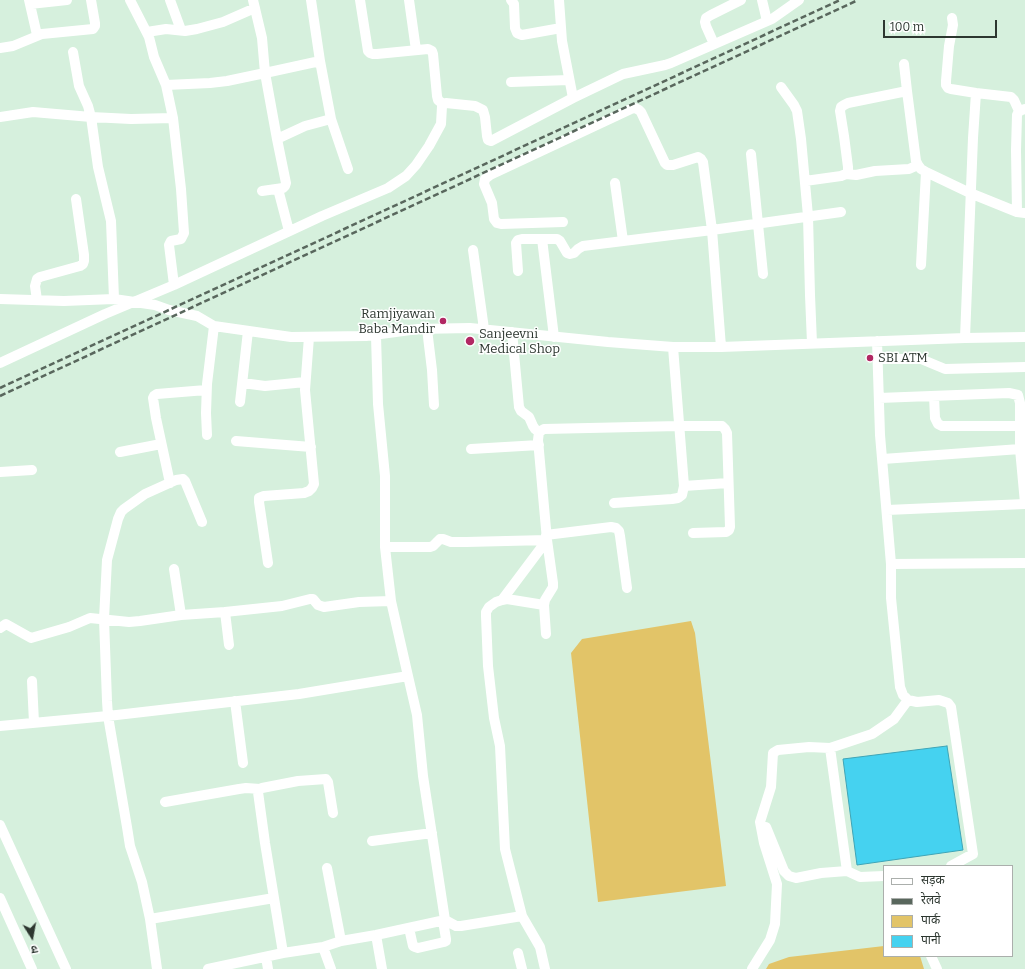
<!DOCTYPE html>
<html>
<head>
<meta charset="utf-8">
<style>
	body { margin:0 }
	#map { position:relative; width:1025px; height:969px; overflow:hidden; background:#d6f0dd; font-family:Bitter,"Noto Sans Devanagari",serif }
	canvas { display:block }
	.legend { position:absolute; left:883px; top:865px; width:130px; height:92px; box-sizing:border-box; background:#fff; border:1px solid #abafac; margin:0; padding:5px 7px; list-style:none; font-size:12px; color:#2d3730 }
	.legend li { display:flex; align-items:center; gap:8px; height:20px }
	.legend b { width:20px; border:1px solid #abafac }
	.north { position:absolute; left:12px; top:917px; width:40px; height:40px; -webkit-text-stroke:3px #fff; paint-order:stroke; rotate:169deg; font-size:11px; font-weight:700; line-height:16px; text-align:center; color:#2d3730 }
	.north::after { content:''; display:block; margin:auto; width:14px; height:18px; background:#2d3730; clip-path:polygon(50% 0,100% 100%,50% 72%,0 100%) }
	.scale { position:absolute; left:883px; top:20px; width:114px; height:18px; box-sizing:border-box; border:2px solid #2d3730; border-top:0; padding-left:5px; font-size:12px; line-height:14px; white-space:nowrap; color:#2d3730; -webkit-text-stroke:3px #fff; paint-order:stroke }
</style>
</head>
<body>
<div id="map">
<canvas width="1025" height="969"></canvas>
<ul class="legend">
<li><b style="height:5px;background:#fff"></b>सड़क</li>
<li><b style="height:5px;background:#59675d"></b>रेलवे</li>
<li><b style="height:11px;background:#e2c468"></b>पार्क</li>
<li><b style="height:11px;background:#45d2f0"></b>पानी</li>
</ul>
<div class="north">उ</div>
<div class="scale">100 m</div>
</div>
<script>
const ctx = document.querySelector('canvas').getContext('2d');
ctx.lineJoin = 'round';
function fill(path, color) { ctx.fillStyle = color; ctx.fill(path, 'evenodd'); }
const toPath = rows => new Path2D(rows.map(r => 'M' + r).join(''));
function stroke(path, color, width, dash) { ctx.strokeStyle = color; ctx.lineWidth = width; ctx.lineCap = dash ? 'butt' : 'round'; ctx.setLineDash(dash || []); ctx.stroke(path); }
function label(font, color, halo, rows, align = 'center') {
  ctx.font = font + ' Bitter,serif'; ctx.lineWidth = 3; ctx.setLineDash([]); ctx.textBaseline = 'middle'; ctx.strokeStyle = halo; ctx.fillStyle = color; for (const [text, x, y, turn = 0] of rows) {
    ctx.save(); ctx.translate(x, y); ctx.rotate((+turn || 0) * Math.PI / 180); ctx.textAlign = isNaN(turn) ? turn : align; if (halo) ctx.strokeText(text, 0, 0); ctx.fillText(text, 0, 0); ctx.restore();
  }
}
fill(toPath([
	[691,621,695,633,726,886,598,902,571,653,582,639],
	[884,946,884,956,920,956,924,969,766,969,769,964,789,957]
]), '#e2c468');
const water = toPath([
	[947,746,963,850,857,865,843,759,947,746]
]);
fill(water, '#45d2f0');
stroke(water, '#3ea4b6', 1);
stroke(toPath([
	[29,0,37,35],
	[130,0,149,37,154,57,166,85,173,118,181,189,184,233,181,239,171,241,169,245,174,285],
	[170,0,181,30],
	[253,0,262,38,265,73,320,61,331,119,305,126,277,139],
	[311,0,320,61],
	[360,0,368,51,370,53,373,54,377,54,428,49,432,51,433,54,437,96,438,100,443,104],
	[409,0,416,50],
	[511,0,514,4,515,28,517,33,522,35,561,28],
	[559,0,562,41,573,98],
	[762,0,767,21],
	[30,4,67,0],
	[952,18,953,25,949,46,946,81,946,85,948,88,951,89,976,93,1011,97,1014,100,1019,111],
	[147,32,166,29,185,31,197,29,223,22,255,8],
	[714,44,706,26,705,22,706,18,711,15,741,0],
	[0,48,13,46,42,34,93,29,95,26,95,23,91,0],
	[73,52,79,86,88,106,91,117,98,167,111,221,114,299],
	[904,64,907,91,916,161,918,165,921,169,926,172,970,193,1017,212,1025,213],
	[511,82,569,80],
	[166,85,210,83,227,81,265,73,277,139,286,183,285,186,283,188,262,191],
	[781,87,794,105,797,111,801,139,808,216,810,295,812,343],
	[0,117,33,112,91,117,131,119,173,118],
	[331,119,348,169],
	[751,154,763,274],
	[846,174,856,175,875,171,909,169,918,165],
	[805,181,841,176,846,174,848,171,848,167,844,136,840,111,841,107,844,105,848,103,907,91],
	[615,183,623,241],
	[278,189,289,231],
	[1017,212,1016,150,1017,115,1019,111,1025,109],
	[563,222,501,224,497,223,494,219,492,203,484,184,485,179,490,175,631,109,635,108,639,110,641,112,665,163,667,165,673,165,698,157,701,159,703,162,712,230,721,347],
	[542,239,554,337],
	[473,250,484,329],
	[921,265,926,172],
	[518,271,516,243,518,240,522,239,557,239,560,241,567,253,570,254,574,253,578,249,583,246,712,230,841,212],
	[0,299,64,301,114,299,155,305,169,310,197,316,214,326,291,337,366,336,418,329,470,328,608,342,673,347,721,347,965,338,1025,337],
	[37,300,35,286,37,279,40,277,80,266,83,264,84,261,84,255,76,199],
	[427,329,432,370,434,405],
	[512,332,519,407,521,411,529,417,533,426,535,429,539,432],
	[376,336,378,404,385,476,385,547],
	[965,338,973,138,976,93],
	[877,341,880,435,891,564,891,598,900,687,903,695,908,700,917,702,939,700,948,703,951,707,973,854,951,866],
	[878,359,921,359,945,369,1025,367],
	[0,363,105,314,174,285,322,216,388,188,406,176,416,165,429,146,441,124,442,106,443,104,446,103,475,106,483,110,485,117,487,136,488,140,491,141,573,98,623,74,665,65,671,63,772,19,799,0],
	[243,383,265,386,305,382],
	[934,396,935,418,938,424,942,426,1025,426],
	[879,398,1009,393,1018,395,1020,403,1020,449,1025,503],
	[240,402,248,331],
	[207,435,206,413,207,384,214,326],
	[236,441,311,447],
	[471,449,539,445],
	[120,452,161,444],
	[883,459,1020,449],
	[0,472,32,470],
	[170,483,156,418,153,398,154,396,157,394,206,390],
	[684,486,728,483],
	[614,503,672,499,678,498,682,495,684,486,673,347],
	[887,510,1025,504],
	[546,535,611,527,616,528,619,531,620,536,627,588],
	[268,563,259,502,259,498,264,496,304,493,309,491,312,488,314,484,305,390,309,337],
	[891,564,1025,563],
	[174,569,181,615],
	[502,600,547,540],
	[544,605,507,599,502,600,496,602,489,607,486,612,486,616,488,666,494,718,500,746,505,849,522,916,540,947,545,969],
	[225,612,282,606,310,599,313,599,318,605,324,607,359,602,391,601],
	[0,628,6,624,31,638,69,627,90,618,129,622,140,621,181,615,225,612,229,645],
	[546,634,544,605,545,600,553,587,553,583,547,540,538,440,539,432,544,429,679,426,722,426,725,429,727,433,730,527,729,530,726,532,693,533],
	[408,676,417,715,423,776,445,920],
	[32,681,34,723],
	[235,701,243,763],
	[0,726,108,716,299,694,408,676,391,601,385,547,430,547,433,546,440,539,443,539,451,542,466,542,547,540],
	[830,748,847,871,860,877,884,876],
	[165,802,239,789,246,788,260,789],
	[0,825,66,969],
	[766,827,784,871,789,876,796,878,821,873,847,871],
	[372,841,432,833],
	[327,868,341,941],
	[0,898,32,969],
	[150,919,274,898],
	[409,928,413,946,415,947,418,948,444,942,446,941,446,939,443,921],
	[376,935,382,969],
	[323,947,331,969],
	[283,953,265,843,258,792,260,789,262,788,298,781,326,779,328,782,333,813],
	[518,953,522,969],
	[931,956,937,969],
	[266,957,268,969],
	[157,969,150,919,142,882,130,846,127,827,108,716,107,701,104,619,107,560,118,519,121,512,124,509,145,494,176,480,183,479,185,481,202,522],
	[208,969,283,953,323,947,341,941,376,935,445,920,456,926,461,926,522,916],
	[752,969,770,940,775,924,777,884,764,843,760,822,771,787,773,753,778,750,809,747,830,748,872,734,894,719,908,700]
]), '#fff', 10);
stroke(toPath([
	[0,388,840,0],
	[0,396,858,0]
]), '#59675d', 2.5, [6, 3]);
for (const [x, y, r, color] of [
	[443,321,4,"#b22763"],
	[470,341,5,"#b22763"],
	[870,358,4,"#b22763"]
]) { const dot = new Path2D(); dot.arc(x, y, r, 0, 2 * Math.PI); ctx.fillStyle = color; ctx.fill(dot); stroke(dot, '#fff', 1.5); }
label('13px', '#2d3730', '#fff', [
	["Ramjiyawan",435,314,"right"],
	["Baba Mandir",435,329,"right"],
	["Sanjeevni",479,334],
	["Medical Shop",479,349],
	["SBI ATM",878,358]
], 'left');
</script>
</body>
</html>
